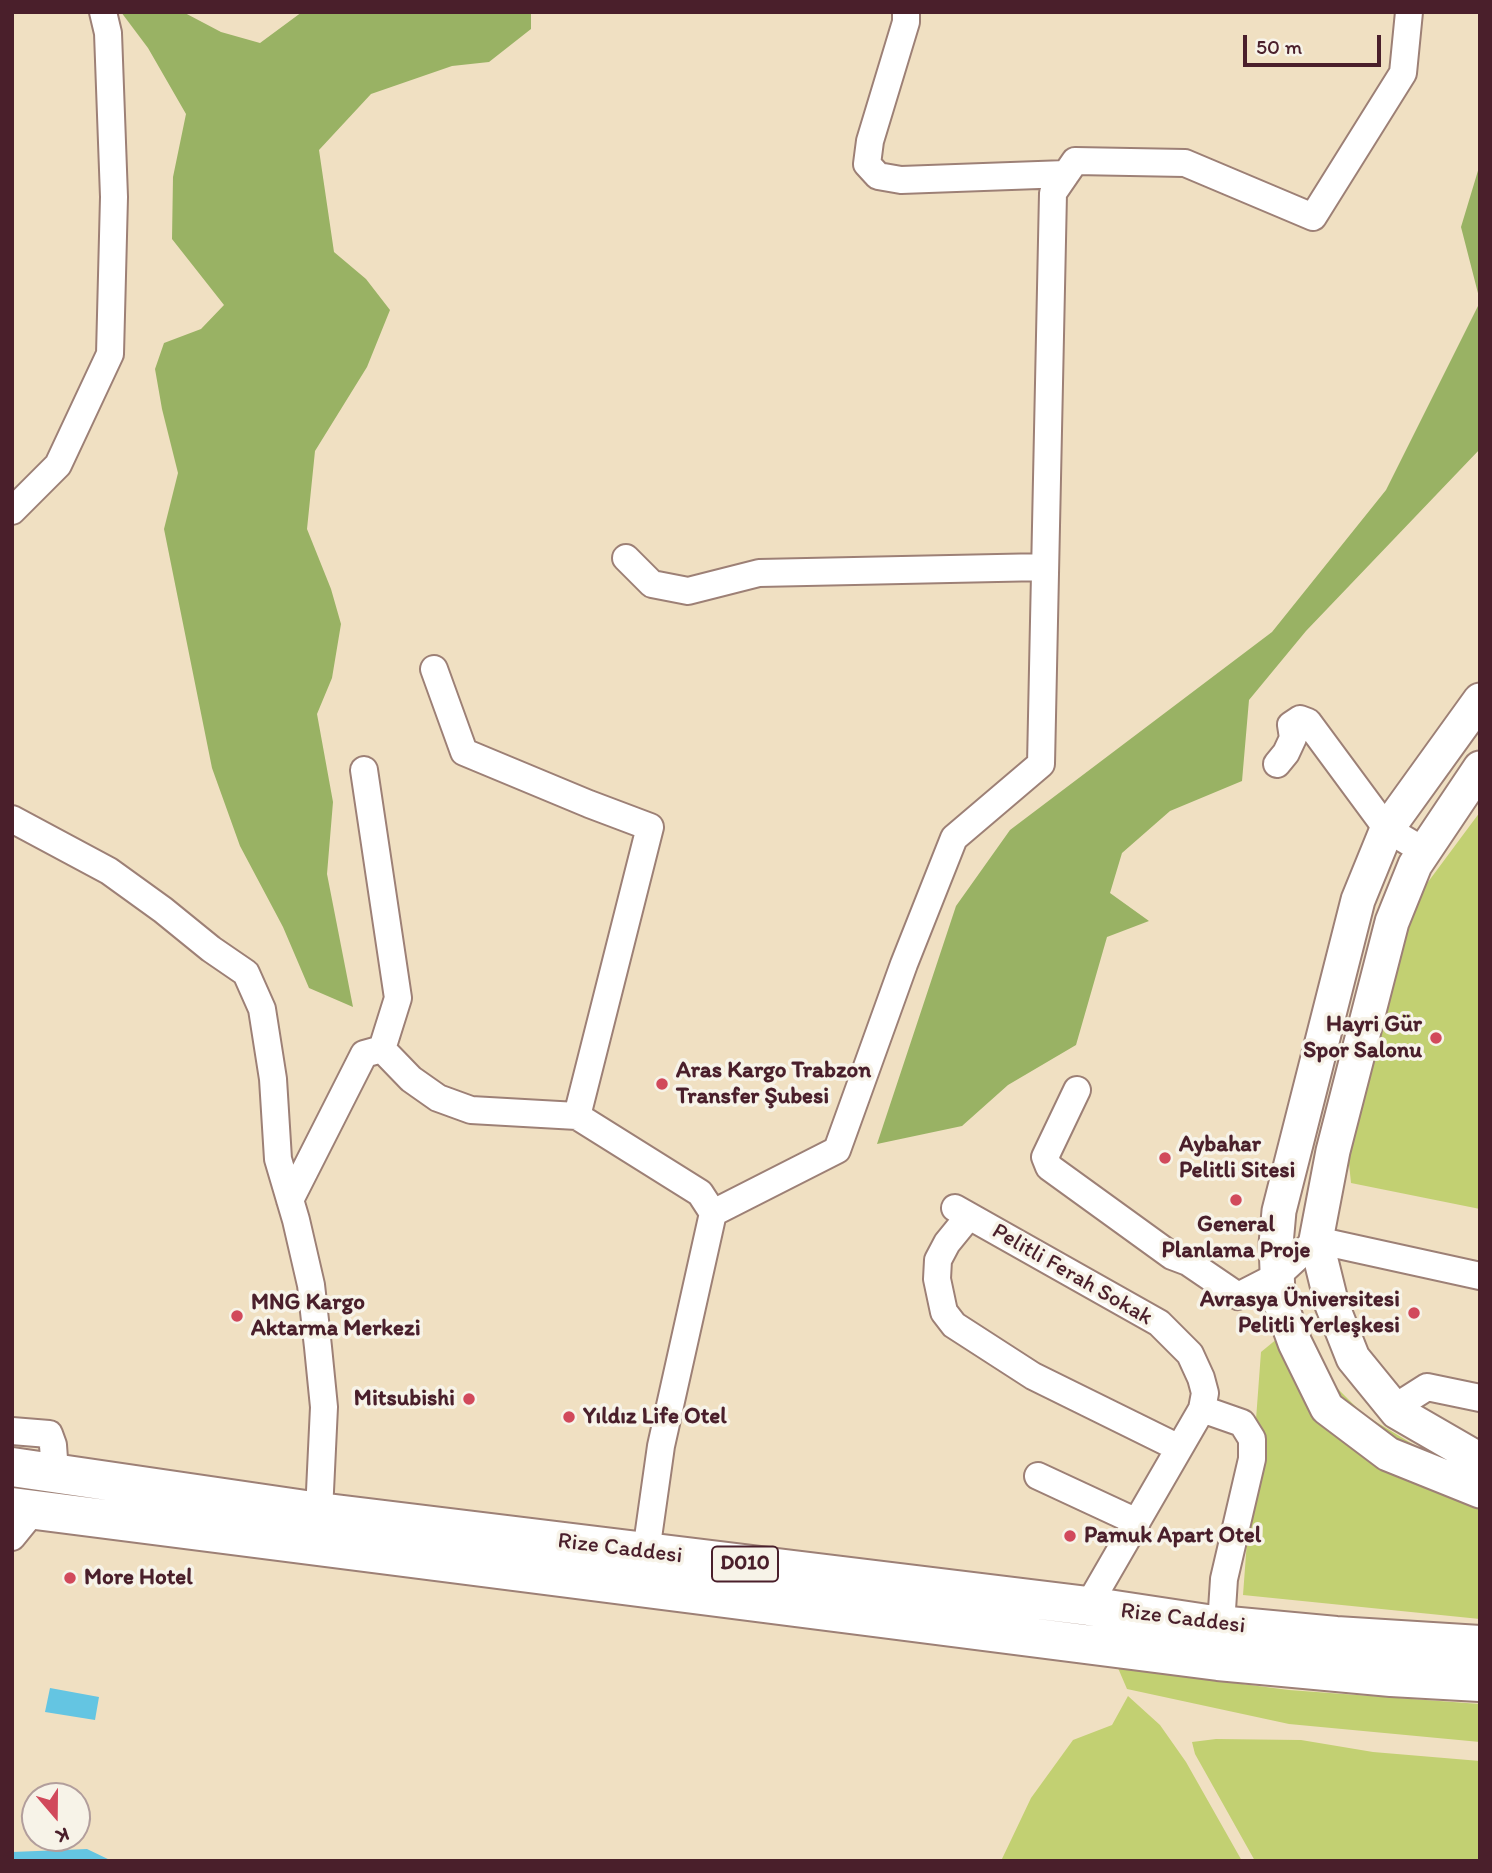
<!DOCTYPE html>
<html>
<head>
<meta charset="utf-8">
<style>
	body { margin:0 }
	#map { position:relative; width:1492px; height:1873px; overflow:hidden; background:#f0e0c2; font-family:Itim,sans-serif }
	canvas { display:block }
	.frame { position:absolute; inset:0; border:14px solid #4a1f2b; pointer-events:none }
	.north { position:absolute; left:21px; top:1782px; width:70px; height:70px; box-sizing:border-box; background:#f7f3e8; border:2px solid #b29e9c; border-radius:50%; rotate:160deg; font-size:19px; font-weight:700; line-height:28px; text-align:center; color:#4a1f2b }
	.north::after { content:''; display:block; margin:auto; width:24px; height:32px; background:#d1495b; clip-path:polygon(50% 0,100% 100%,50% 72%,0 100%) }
	.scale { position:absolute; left:1243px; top:35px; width:138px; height:32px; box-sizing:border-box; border:4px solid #4a1f2b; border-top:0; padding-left:9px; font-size:21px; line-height:24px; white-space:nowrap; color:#4a1f2b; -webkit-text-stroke:5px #f7f3e8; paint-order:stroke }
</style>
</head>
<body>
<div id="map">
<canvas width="1492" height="1873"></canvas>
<div class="frame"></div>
<div class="north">K</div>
<div class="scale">50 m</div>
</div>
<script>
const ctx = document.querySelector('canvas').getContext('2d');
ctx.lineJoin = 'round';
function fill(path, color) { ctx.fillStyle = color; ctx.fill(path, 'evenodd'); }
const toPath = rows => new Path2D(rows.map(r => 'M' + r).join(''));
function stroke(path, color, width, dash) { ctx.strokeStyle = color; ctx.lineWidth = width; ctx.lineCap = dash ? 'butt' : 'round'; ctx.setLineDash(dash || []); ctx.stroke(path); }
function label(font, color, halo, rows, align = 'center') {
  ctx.font = font + ' Itim,sans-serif'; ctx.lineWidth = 7; ctx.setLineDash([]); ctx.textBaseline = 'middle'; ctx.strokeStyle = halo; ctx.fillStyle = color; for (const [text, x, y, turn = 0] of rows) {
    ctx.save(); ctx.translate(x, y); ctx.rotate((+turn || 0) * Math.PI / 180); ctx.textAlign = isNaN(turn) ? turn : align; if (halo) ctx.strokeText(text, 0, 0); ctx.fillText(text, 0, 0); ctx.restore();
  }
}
fill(toPath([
	[1480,812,1480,1209,1351,1183,1347,1144,1405,913],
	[1300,1320,1330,1381,1363,1414,1424,1451,1480,1479,1480,1619,1243,1595,1261,1352],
	[1118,1668,1289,1690,1480,1704,1480,1742,1289,1724,1127,1689],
	[1128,1696,1160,1725,1186,1762,1242,1861,1001,1861,1031,1798,1073,1740,1112,1725],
	[1216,1739,1301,1740,1373,1752,1480,1761,1480,1861,1255,1861,1195,1754,1192,1742]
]), '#c2d072');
fill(toPath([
	[121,12,183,12,221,32,260,43,302,12,531,12,531,29,489,62,452,66,371,94,319,150,334,252,366,279,390,310,367,367,315,451,307,529,331,589,341,624,332,678,317,714,333,802,327,874,353,1007,309,988,283,927,240,846,212,768,164,529,178,473,162,409,155,369,164,343,201,329,224,305,172,239,173,177,186,114,148,48],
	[1480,164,1480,301,1461,227],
	[1480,302,1480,449,1306,631,1249,700,1242,781,1170,811,1122,853,1110,893,1149,921,1107,937,1076,1045,1008,1085,962,1126,877,1144,956,906,1010,830,1272,632,1386,490]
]), '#99b264');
fill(toPath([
	[50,1688,99,1697,95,1720,45,1712],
	[87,1849,112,1861,12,1861,12,1852]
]), '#64c5e2');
const minor = toPath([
	[906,12,906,22,870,141,867,164,878,176,901,180,1066,174],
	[12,511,58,465,110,354,114,197,108,33,103,12],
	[626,558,652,584,688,591,759,573,1045,567],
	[1277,764,1286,753,1293,738,1291,725,1300,719,1308,722,1387,829,1424,851],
	[364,770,398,998,382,1049],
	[12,819,109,871,163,910,211,949,246,973,262,1009,273,1079,278,1159,296,1220,311,1285,318,1347,324,1407,319,1512],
	[1077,1090,1045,1157,1049,1167,1172,1256,1188,1262,1238,1296,1277,1276,1316,1240,1480,1276],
	[577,1116,700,1193,713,1213],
	[290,1200,364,1054,382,1049,411,1079,438,1098,471,1110,577,1116,650,827,589,804,464,752,434,669],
	[955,1208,1159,1323,1190,1354,1201,1378,1205,1393,1202,1409,1088,1606],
	[969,1216,947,1243,938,1260,937,1279,944,1312,954,1325,1033,1376,1179,1448],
	[1394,1408,1427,1387,1480,1398],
	[1202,1409,1242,1423,1252,1439,1252,1459,1224,1579,1221,1625],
	[12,1431,49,1434,53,1445,55,1473],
	[1038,1476,1137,1522],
	[12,1537,34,1510],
	[646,1552,661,1446,713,1213,837,1150,904,964,954,838,1041,764,1053,193,1075,161,1185,163,1313,217,1403,73,1409,12]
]);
const major = toPath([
	[1480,700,1387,829,1358,900,1279,1211,1276,1244,1278,1296,1295,1343,1327,1408,1388,1454,1480,1491],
	[1480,768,1415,865,1392,922,1333,1151,1316,1240,1332,1305,1353,1358,1397,1412,1480,1460]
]);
const highway = toPath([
	[12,1467,319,1512,1088,1606,1207,1624,1336,1636,1480,1645],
	[12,1507,1218,1661,1391,1677,1480,1682]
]);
stroke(minor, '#9d8076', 30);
stroke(major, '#9d8076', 37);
stroke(highway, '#9d8076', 42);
stroke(minor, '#fff', 26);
stroke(major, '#fff', 33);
stroke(highway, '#fff', 38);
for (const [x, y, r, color] of [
	[1436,1038,7,"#d1495b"],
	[662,1084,7,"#d1495b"],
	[1165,1158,7,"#d1495b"],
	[1236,1200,7,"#d1495b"],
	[1414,1313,7,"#d1495b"],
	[237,1316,7,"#d1495b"],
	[469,1399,7,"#d1495b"],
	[569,1417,7,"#d1495b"],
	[1070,1536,7,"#d1495b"],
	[70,1578,7,"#d1495b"]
]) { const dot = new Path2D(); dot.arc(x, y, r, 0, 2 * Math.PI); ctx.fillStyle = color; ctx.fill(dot); stroke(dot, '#f7f3e8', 2.5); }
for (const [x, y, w] of [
	[745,1564,66]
]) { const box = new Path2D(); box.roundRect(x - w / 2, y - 17.5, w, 35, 5); ctx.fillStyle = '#f7f3e8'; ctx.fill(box); stroke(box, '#4a1f2b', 2); }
label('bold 21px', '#4a1f2b', null, [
	["D010",745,1564]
]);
label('bold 23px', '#4a1f2b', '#f7f3e8', [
	["Hayri Gür",1422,1025,"right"],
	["Spor Salonu",1422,1051,"right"],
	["Aras Kargo Trabzon",676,1071],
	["Transfer Şubesi",676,1097],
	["Aybahar",1179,1145],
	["Pelitli Sitesi",1179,1171],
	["General",1236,1225,"center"],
	["Planlama Proje",1236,1251,"center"],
	["Avrasya Üniversitesi",1400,1300,"right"],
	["Pelitli Yerleşkesi",1400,1326,"right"],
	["MNG Kargo",251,1303],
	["Aktarma Merkezi",251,1329],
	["Mitsubishi",455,1399,"right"],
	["Yıldız Life Otel",583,1417],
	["Pamuk Apart Otel",1084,1536],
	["More Hotel",84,1578]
], 'left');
label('23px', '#4a1f2b', '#f7f3e8', [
	["Pelitli Ferah Sokak",1072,1275,30],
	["Rize Caddesi",620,1549,7],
	["Rize Caddesi",1183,1619,7]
]);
</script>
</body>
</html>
